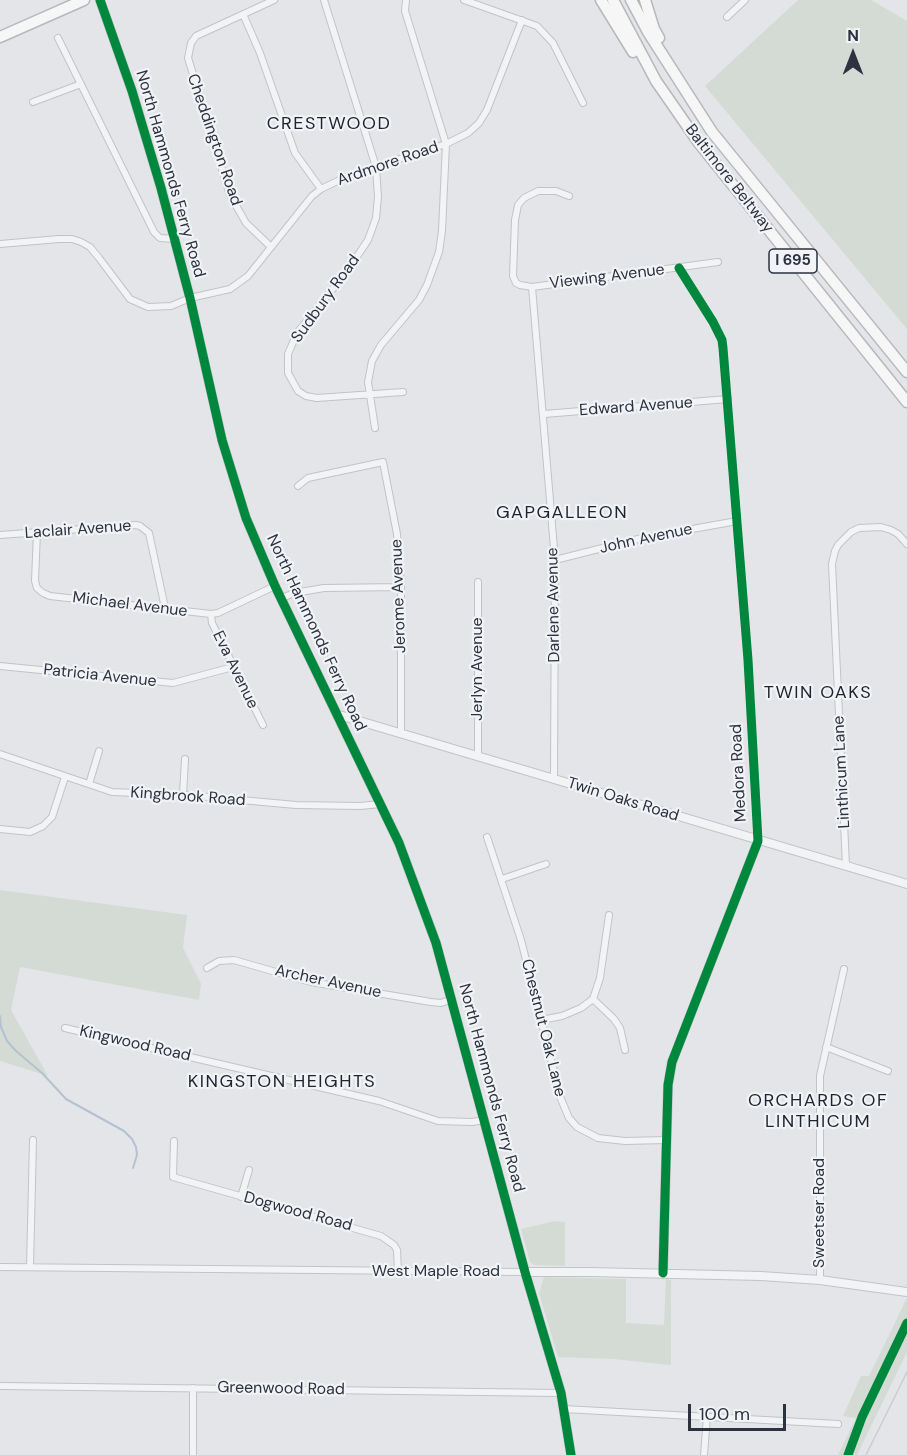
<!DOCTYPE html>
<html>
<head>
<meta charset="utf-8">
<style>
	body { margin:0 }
	#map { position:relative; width:907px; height:1455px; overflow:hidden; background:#e3e5e8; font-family:"DM Sans",sans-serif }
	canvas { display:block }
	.north { position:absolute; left:823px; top:24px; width:60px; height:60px; -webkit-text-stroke:4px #f1f3f6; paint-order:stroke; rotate:0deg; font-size:16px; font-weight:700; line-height:24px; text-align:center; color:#2c323f }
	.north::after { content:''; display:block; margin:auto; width:21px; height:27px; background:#2c323f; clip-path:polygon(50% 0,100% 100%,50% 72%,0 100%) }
	.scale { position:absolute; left:688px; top:1404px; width:98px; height:27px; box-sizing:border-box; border:3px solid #2c323f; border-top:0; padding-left:8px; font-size:18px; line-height:21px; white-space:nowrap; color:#2c323f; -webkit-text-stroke:4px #f1f3f6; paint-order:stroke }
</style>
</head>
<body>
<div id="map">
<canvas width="907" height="1455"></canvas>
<div class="north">N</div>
<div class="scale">100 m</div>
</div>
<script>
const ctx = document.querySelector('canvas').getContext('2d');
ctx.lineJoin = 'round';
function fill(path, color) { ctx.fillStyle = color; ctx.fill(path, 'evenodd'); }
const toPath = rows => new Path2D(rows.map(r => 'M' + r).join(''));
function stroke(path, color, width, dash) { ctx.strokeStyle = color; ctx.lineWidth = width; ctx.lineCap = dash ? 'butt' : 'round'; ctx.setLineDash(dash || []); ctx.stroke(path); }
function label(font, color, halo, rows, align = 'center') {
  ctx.font = font + ' "DM Sans",sans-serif'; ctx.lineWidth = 4.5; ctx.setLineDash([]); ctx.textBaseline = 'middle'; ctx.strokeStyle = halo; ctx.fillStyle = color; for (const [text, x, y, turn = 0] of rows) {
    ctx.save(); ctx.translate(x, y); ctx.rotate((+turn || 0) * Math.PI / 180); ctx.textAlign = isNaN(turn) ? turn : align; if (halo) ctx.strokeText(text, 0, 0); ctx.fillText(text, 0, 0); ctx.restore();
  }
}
fill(toPath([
	[798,0,871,0,907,21,907,329,705,86],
	[0,890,187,915,183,948,201,984,199,1000,20,967,11,1010,48,1076,0,1061],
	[555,1221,565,1222,565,1266,534,1265,530,1262,521,1229],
	[544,1277,626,1279,626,1323,664,1325,666,1279,671,1280,671,1365,613,1359,558,1357,539,1293],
	[907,1298,907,1352,857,1455,838,1455,856,1418,843,1416,861,1376,869,1376]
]), '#d4dbd4');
stroke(toPath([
	[0,1016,1,1027,7,1041,16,1051,42,1073,66,1099,124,1131,132,1139,136,1147,137,1155,133,1168]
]), '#b5c1d0', 2);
const minor = toPath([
	[324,0,376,167,378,197,376,218,368,240,348,270,297,333,288,354,288,373,298,391,306,396,317,398,403,392],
	[464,0,537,26,553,43,583,103],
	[243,14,260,53,295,153,321,189],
	[727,17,745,0],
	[58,38,154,232,160,238,175,239],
	[33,102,81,84],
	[569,196,556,191,538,191,524,198,518,205,515,220,513,276,516,283,520,285,532,287,718,262],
	[0,244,59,239,72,239,81,242,90,247,99,258,130,299,148,307,171,306,190,298,230,289,248,276,312,196,321,189,350,175,446,144,468,133,479,123,487,110,522,20],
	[271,247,246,223,230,195,188,58,191,43,196,36,274,0],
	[679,268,713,322,722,340,723,348,748,660,758,841],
	[532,287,555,560,554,779],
	[544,414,728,399],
	[375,428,368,382,372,361,381,345,419,300,427,285,439,252,442,231,446,144,405,11,406,0],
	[298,486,308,478,383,462,397,534,401,587,401,733],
	[37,532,35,581,37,588,43,593,50,596,211,614,218,613,275,586],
	[0,535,136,525,140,526,149,533,165,608],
	[555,560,642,538,737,521],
	[282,598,294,593,324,588,401,587],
	[211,614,212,623,263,725],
	[0,666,173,683,233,667],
	[0,754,112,792,186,795,296,805,360,806,381,804],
	[478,756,478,582],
	[89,784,99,751],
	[183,795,185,759],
	[0,829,30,832,43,826,52,817,65,777],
	[487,837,521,940,561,1099,569,1118,577,1127,598,1138,625,1141,666,1140],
	[846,866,832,564,835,551,838,545,851,532,859,528,881,527,891,530,898,534,907,544],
	[502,879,546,864],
	[207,968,219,961,234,960,311,982,431,1002,441,1003,452,999],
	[593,999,614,1019,620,1028,625,1050],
	[541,1020,562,1016,581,1008,593,999,600,978,609,915],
	[65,1028,379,1101,438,1121,472,1122,485,1120],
	[826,1047,888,1071],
	[174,1141,173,1177,381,1236,394,1245,397,1250,398,1272],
	[241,1197,249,1170],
	[0,1267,525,1272],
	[30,1267,33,1140],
	[820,1280,820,1076,844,969],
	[0,1386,561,1393],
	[564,1409,838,1424],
	[193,1455,193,1388],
	[704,1455,707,1416]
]);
const tertiary = toPath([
	[100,0,132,91,161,188,190,298,222,440,246,518,275,586,399,843,436,943,525,1272,561,1393,571,1455],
	[339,715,907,884],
	[525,1272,590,1272,761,1276,820,1280,907,1292],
	[663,1273,668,1085,672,1062,758,841]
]);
const motorway = toPath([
	[601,0,633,52],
	[613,0,656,81,699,143,907,402],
	[631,0,648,32,712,132,907,372],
	[645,0,654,29,659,38],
	[0,37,84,0]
]);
stroke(minor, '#c2c3c6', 8);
stroke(tertiary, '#c2c3c6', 10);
stroke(motorway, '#b6b8bc', 13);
stroke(minor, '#f2f3f4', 6);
stroke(tertiary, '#f2f3f4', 8);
stroke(motorway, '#f6f6f6', 10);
stroke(toPath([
	[866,1455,907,1372]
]), '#cbcdcf', 1.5);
stroke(toPath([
	[100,0,132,91,161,188,190,298,222,440,246,518,275,586,399,843,436,943,525,1272,561,1393,571,1455],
	[663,1273,668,1085,672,1062,758,841,748,660,723,348,722,340,713,322,679,268],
	[848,1455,862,1417,907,1323]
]), '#00873e', 9);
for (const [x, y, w] of [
	[793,261,48]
]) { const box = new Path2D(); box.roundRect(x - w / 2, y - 12, w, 24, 4.5); ctx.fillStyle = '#f1f3f6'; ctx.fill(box); stroke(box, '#2c323f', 1.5); }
label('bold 15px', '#2c323f', null, [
	["I 695",793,261]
]);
label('16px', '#2c323f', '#f1f3f6', [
	["Cheddington Road",214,140,71],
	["Ardmore Road",388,164,-19],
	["North Hammonds Ferry Road",170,174,74],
	["Baltimore Beltway",729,179,52],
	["Viewing Avenue",607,277,-7],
	["Sudbury Road",326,299,-54],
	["Edward Avenue",636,407,-4],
	["Laclair Avenue",78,530,-4],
	["John Avenue",646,539,-12],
	["Jerome Avenue",399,596,-92],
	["Michael Avenue",130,605,7],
	["Darlene Avenue",554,605,-91],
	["North Hammonds Ferry Road",316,633,65],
	["Jerlyn Avenue",478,669,-90],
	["Eva Avenue",235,670,64],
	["Patricia Avenue",100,676,6],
	["Linthicum Lane",842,772,-93],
	["Medora Road",739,773,-93],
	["Kingbrook Road",188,797,4],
	["Twin Oaks Road",623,800,17],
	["Archer Avenue",328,982,12],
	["Chestnut Oak Lane",543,1028,76],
	["Kingwood Road",135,1044,13],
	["North Hammonds Ferry Road",491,1088,75],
	["Dogwood Road",298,1212,15],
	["Sweetser Road",820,1213,-90],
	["West Maple Road",436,1272],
	["Greenwood Road",281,1389,1]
]);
ctx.letterSpacing = '1.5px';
label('18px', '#1e2430', '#f1f3f6', [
	["CRESTWOOD",329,124],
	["GAPGALLEON",562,513],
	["TWIN OAKS",818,693],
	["KINGSTON HEIGHTS",282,1082],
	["ORCHARDS OF",818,1101],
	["LINTHICUM",818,1122]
]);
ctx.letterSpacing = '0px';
</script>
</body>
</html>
